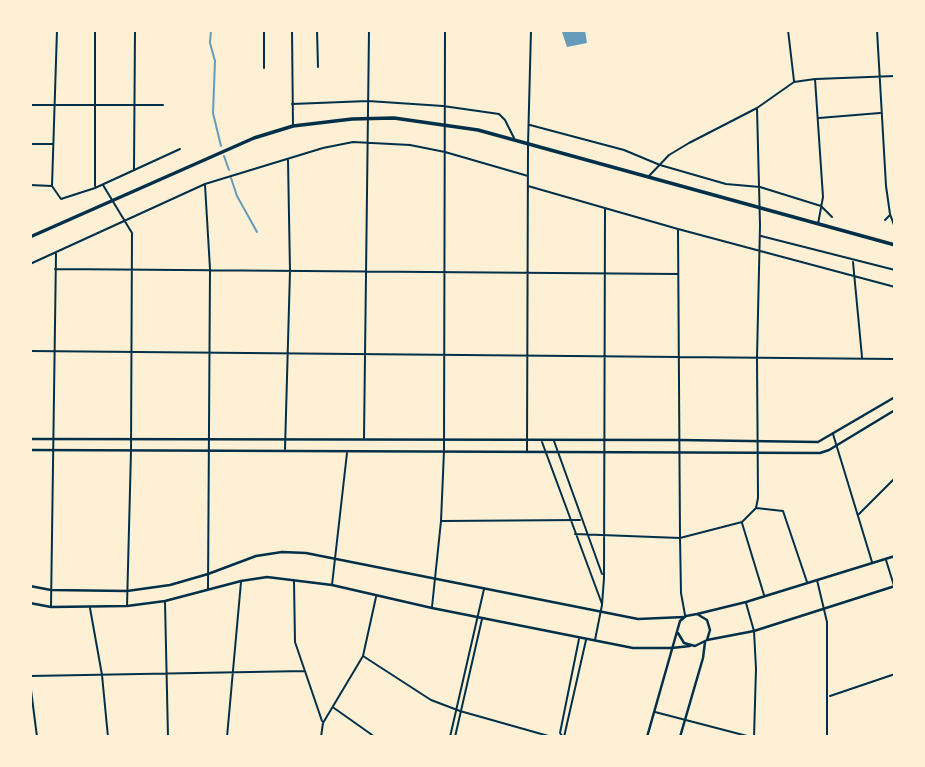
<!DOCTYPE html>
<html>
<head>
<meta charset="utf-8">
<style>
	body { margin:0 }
	#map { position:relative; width:925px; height:767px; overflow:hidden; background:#fdf0d5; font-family:"Titillium Web",sans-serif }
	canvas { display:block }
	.frame { position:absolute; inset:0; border:32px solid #fdf0d5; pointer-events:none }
</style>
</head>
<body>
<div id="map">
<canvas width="925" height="767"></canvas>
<div class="frame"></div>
</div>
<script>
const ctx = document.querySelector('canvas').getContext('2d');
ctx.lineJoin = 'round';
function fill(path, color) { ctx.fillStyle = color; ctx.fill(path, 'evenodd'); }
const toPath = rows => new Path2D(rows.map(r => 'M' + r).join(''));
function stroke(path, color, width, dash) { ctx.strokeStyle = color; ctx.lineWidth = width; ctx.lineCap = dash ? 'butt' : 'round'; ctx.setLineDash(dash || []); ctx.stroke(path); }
fill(toPath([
	[558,30,585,30,587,43,567,47,562,32]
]), '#669bbc');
stroke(toPath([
	[211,30,210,43,215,61,213,113,221,146],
	[224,156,229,170],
	[231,178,237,196,257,232]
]), '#669bbc', 2);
stroke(toPath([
	[57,30,52,186,61,199,95,188,180,149],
	[95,30,95,186],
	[264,30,264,68],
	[292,30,293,126],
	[317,30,318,67],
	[788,30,794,81],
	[877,30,886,186,890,214,895,228],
	[816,79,895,76],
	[292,104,368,101,443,106,499,114,505,120,514,138],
	[30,105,163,105],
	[819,118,880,113],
	[530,125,624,150,660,165,726,184,760,187,821,206,832,217],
	[30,144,53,144],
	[134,169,135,30],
	[649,176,669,155,689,143,757,108,794,82,815,79,823,197,818,224],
	[30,185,52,186],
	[103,185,132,233,131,451,127,606],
	[205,185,210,269,208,589],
	[528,186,678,229,895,287],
	[885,220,890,215],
	[678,229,680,538,681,593,685,615],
	[761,236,895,270],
	[853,262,862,357],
	[30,264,205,184,323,148,353,142,410,145,445,152,528,176],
	[55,269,678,274],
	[30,351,895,359],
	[833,434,872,562],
	[364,438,369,30],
	[554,441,602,574],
	[542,442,602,604],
	[285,449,290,271,288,160],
	[527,451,528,145,531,30],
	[756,508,783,511,807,582],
	[859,514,895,478],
	[442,521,580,520],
	[742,523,764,595],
	[575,534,680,538,742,522,756,508,758,498,757,358,760,225,757,108],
	[886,560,895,589],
	[817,580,827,622,827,737],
	[294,581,295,642,322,721],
	[332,585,347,453],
	[165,602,168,737],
	[746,603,754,631,756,669,754,737],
	[51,606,56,254],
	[432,607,441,521,444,451,445,30],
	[90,608,102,675,108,737],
	[595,640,602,605,604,578,605,208],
	[363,656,431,700,460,711,552,737],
	[30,676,305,671],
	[30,682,37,737],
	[830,696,895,674],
	[334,708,375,737],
	[655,712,751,737],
	[227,737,241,582],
	[321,737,323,723,363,656,376,597],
	[450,737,484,589],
	[455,737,482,619],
	[563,737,560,733,579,639],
	[564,737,586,640]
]), '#003049', 2);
stroke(toPath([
	[30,439,679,440,818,442,895,397],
	[30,450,820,453,829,450,895,410],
	[30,586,51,590,127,591,170,585,208,574,256,556,282,552,306,553,638,619,684,617],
	[30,603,51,607,127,606,165,601,241,581,267,577,332,585,432,608,633,648,672,648,690,646],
	[697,614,746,602,895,556],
	[707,640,754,631,895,586],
	[647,737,680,621,686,616,697,614,707,620,710,630,707,640,695,646,684,643,678,633],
	[680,737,703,658,705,642]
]), '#003049', 2.5);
stroke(toPath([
	[30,237,254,138,293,126,352,119,394,118,478,130,895,245]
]), '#003049', 3.5);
</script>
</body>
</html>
